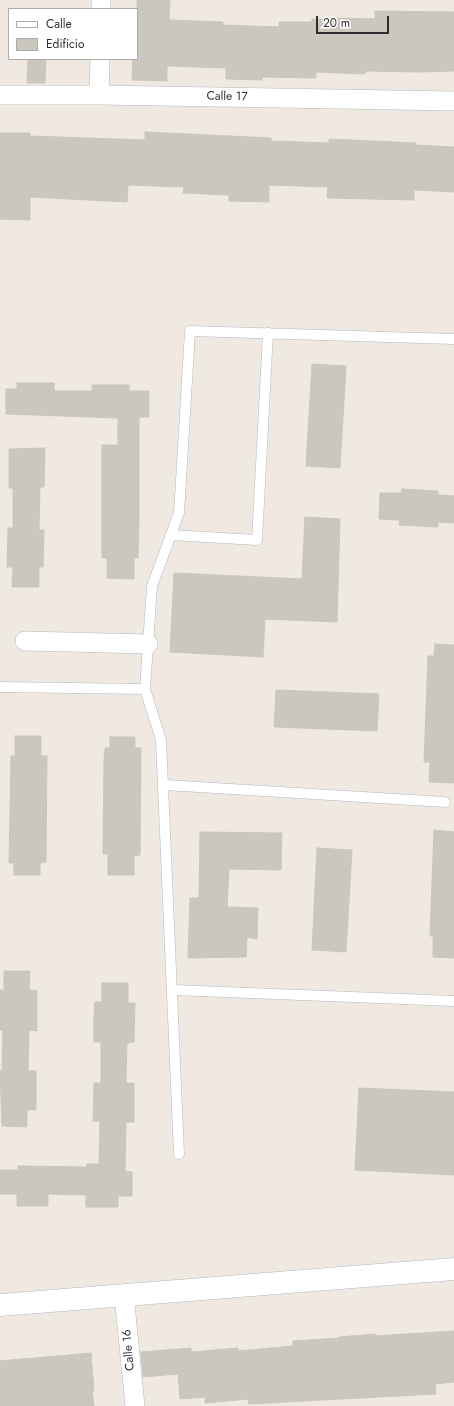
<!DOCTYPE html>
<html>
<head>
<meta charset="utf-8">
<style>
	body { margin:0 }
	#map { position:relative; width:454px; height:1406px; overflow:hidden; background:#efe9e1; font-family:Jost,sans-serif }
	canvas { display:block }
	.legend { position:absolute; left:8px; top:8px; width:130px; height:52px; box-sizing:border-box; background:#fff; border:1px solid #ababab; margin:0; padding:5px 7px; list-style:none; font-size:12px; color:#2e2e2e }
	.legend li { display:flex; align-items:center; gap:8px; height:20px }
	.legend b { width:20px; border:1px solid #ababab }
	.scale { position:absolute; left:316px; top:16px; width:73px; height:18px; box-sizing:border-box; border:2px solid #2e2e2e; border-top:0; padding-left:5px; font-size:12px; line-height:14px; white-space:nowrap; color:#2e2e2e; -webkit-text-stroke:3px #fff; paint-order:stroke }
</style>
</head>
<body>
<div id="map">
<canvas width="454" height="1406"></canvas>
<ul class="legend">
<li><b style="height:5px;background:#fff"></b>Calle</li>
<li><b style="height:11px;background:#cbc7bf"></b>Edificio</li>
</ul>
<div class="scale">20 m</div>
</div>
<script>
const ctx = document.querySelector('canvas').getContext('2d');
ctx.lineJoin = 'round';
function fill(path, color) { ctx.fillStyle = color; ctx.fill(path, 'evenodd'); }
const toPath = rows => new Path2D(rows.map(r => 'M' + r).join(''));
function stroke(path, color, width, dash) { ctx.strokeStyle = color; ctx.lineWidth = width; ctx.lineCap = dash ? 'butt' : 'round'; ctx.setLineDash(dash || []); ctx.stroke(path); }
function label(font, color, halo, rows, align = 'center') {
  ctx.font = font + ' Jost,sans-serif'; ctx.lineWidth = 3; ctx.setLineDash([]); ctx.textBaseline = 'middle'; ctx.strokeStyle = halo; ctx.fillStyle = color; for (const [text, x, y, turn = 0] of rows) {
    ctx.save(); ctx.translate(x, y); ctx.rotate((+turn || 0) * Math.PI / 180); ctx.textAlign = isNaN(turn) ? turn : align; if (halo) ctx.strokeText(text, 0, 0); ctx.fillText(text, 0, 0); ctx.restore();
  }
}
const building = toPath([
	[137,0,170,0,169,20,223,22,223,25,279,27,279,22,312,22,312,19,331,20,331,18,375,19,375,11,454,12,454,71,419,72,365,71,365,74,316,72,316,78,262,77,262,80,226,79,226,68,167,66,167,81,132,80,133,59,137,59,137,0],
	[28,59,46,59,45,83,27,83,28,59],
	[145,132,271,138,271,141,329,143,329,139,416,143,416,145,454,147,454,192,414,190,414,200,327,198,328,187,269,185,269,202,229,201,229,195,183,193,184,187,128,185,127,202,30,197,30,220,0,219,0,133,30,133,30,136,145,140,145,132],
	[312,364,346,366,340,468,306,466,312,364],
	[17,383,54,383,54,391,92,391,92,385,129,385,129,391,149,391,149,417,139,417,139,521,138,558,134,558,134,579,107,578,107,558,102,558,102,445,118,445,118,418,6,414,6,389,17,389,17,383],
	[45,448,44,487,40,487,39,530,44,530,43,567,39,567,39,587,12,587,13,567,7,567,8,528,13,528,13,488,9,488,9,449,45,448],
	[402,489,438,491,438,495,454,496,454,523,438,522,438,527,399,525,400,520,379,519,380,493,401,493,402,489],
	[305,517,340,519,337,622,265,619,263,657,170,652,174,573,302,579,305,517],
	[435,644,454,645,454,783,429,782,430,762,424,762,428,656,434,656,435,644],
	[276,690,379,694,377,731,274,727,276,690],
	[15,736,41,736,41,756,47,756,46,862,40,863,40,875,14,875,14,863,9,863,11,756,15,756,15,736],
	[110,737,135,737,135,748,141,748,140,855,134,856,134,875,108,875,108,854,103,854,104,761,105,748,110,748,110,737],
	[434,830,454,832,454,958,433,957,433,936,430,936,434,830],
	[200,832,282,833,281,870,229,869,227,907,258,908,257,939,247,937,246,957,188,958,190,898,199,898,200,832],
	[317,848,352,850,346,952,312,950,317,848],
	[4,971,30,971,29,990,37,991,37,1031,29,1030,28,1071,36,1071,36,1110,27,1110,27,1127,2,1126,0,1071,2,1071,3,1030,0,1030,0,990,4,990,4,971],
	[102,983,128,983,128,1003,135,1003,134,1042,127,1043,126,1083,134,1083,134,1122,126,1122,125,1171,132,1172,132,1196,118,1196,118,1207,86,1207,86,1195,48,1194,48,1206,17,1206,17,1194,0,1194,0,1170,18,1170,18,1166,87,1167,87,1164,99,1164,100,1121,93,1121,94,1083,101,1083,101,1042,94,1042,94,1016,95,1002,102,1002,102,983],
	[359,1088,454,1092,454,1175,355,1170,359,1088],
	[454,1331,454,1382,435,1384,436,1394,249,1404,248,1399,205,1403,205,1397,180,1399,178,1374,143,1377,141,1352,191,1348,191,1352,238,1348,238,1351,293,1346,293,1341,339,1338,339,1337,375,1334,375,1336,454,1331],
	[91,1353,94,1391,92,1391,94,1406,0,1406,0,1361,91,1353]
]);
fill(building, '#cbc7bf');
stroke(building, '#cbc5ba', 1);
const service = toPath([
	[170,535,257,540,268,333],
	[0,687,145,689],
	[165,785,445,802],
	[173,990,454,1001],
	[179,1154,161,740,145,689,152,586,179,513,190,331,454,339]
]);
const minor = toPath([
	[101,9,101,0],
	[0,95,99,95,454,101],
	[99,95,100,59],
	[25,641,148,644],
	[124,1295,135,1406]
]);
const tertiary = toPath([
	[0,1305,454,1269]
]);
stroke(service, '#b4b7c1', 11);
stroke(minor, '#b4b7c1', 20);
stroke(tertiary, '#b4b7c1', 23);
stroke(service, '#fff', 10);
stroke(minor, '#fff', 19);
stroke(tertiary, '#fff', 22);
label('12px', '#2e2e2e', '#fff', [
	["Calle 17",227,97,1],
	["Calle 16",129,1350,-95]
]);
</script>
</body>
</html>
